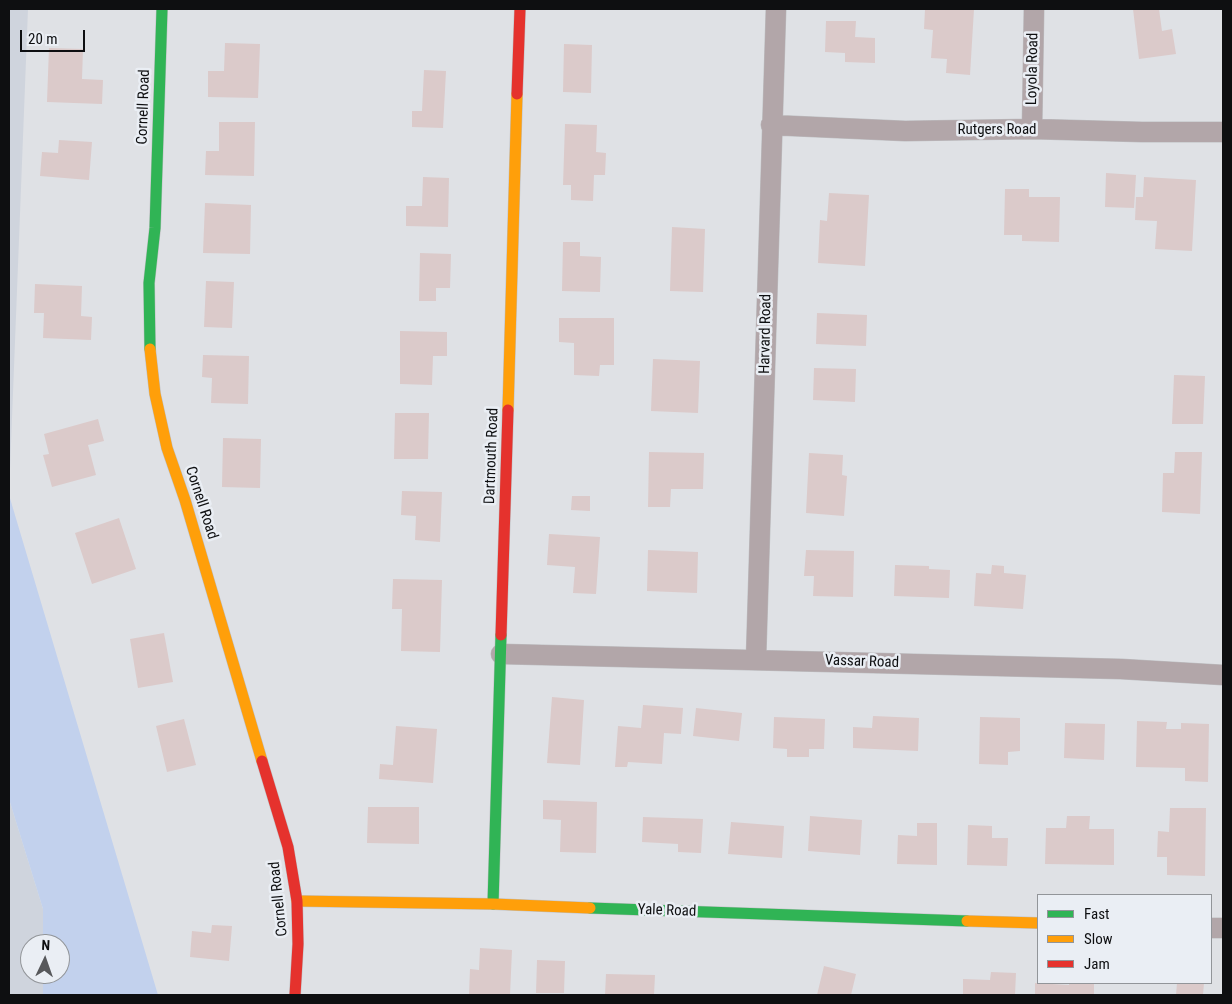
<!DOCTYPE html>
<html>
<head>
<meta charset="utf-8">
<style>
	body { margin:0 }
	#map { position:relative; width:1232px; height:1004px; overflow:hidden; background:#dfe1e5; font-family:"Roboto Condensed",sans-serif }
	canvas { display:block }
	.frame { position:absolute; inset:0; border:10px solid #0e0f11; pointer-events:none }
	.legend { position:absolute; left:1037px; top:894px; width:175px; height:90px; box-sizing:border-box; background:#eaeef4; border:1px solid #929599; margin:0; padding:6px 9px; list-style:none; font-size:15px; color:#0e0f11 }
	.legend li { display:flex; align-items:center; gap:10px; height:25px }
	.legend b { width:25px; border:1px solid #929599 }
	.north { position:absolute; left:20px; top:934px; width:50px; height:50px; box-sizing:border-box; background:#eaeef4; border:1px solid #929599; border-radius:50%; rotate:3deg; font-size:14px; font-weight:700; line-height:20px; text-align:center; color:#0e0f11 }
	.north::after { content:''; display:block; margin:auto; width:18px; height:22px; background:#57585b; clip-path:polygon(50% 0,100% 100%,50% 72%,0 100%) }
	.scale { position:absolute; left:20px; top:30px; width:65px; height:22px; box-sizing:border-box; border:2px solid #0e0f11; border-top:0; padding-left:6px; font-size:15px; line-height:18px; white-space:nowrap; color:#0e0f11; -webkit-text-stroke:4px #eaeef4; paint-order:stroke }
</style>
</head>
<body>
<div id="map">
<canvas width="1232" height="1004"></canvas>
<div class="frame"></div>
<ul class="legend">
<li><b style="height:6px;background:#30b455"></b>Fast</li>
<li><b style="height:6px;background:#ff9f0a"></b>Slow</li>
<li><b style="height:6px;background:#e5322d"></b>Jam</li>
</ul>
<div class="north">N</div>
<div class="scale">20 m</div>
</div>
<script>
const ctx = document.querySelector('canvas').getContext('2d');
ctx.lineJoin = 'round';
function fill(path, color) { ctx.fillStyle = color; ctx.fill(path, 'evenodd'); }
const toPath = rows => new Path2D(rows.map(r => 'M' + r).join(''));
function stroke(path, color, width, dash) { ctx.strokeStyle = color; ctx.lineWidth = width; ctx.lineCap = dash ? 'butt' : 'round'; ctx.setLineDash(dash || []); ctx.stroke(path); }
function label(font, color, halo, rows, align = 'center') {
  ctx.font = font + ' "Roboto Condensed",sans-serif'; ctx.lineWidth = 5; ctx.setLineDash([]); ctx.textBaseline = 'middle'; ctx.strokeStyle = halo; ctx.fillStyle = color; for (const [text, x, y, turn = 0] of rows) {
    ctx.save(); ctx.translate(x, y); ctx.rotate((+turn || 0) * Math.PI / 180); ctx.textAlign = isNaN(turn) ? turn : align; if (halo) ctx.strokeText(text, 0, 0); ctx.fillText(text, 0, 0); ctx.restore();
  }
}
fill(toPath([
	[9,9,28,9,9,495],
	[9,799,43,909,43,944,30,944,30,974,43,974,43,995,9,995]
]), '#cfd4dd');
fill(toPath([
	[9,495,158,995,43,995,43,974,60,974,60,944,43,944,43,909,9,799]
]), '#c2d1ed');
fill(toPath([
	[925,9,974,9,970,75,946,73,947,59,931,58,933,30,924,29],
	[1133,9,1159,9,1162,31,1172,29,1176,54,1139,59],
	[826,21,856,21,855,37,875,38,875,63,845,62,845,53,825,52],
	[225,43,260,44,258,98,208,97,208,71,224,71],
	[564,44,592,45,591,93,563,92],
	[49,48,83,49,82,79,103,80,102,104,47,102],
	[424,70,446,71,443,128,412,127,412,111,422,111],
	[219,122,255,122,254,176,205,175,206,151,219,151],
	[565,124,597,125,596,152,606,153,605,175,594,175,593,201,571,200,571,185,563,185],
	[59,140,92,142,89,180,40,176,42,152,58,153],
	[1106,173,1136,175,1134,208,1105,207],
	[423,177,449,178,448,227,406,226,406,206,422,206],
	[1144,177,1196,180,1192,251,1155,249,1157,221,1135,220,1136,197,1143,197],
	[1005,189,1029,189,1029,197,1060,197,1059,242,1022,241,1022,235,1004,235],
	[829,193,869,195,865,266,818,263,820,220,827,221],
	[205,203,251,205,250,254,203,253],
	[672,227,705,229,703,292,670,291],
	[563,242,580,242,580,256,601,257,600,292,562,291],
	[420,253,451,254,450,288,436,288,436,301,419,301],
	[206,281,234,282,232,328,204,327],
	[35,284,82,286,81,316,92,317,91,340,43,338,44,313,34,313],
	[817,313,867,315,866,346,816,344],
	[559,318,614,318,614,365,600,365,599,376,574,375,574,343,559,342],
	[400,331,447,332,447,356,433,356,432,385,400,384],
	[203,355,249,356,248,404,211,403,212,378,202,377],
	[653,359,700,361,698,413,651,411],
	[814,368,856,369,855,402,813,400],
	[1174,375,1205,376,1203,424,1172,424],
	[395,413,429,413,428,459,394,459],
	[98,419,104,441,88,445,96,475,52,487,43,455,49,454,44,434],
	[223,438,261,439,260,488,222,487],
	[649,452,704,453,703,489,671,489,670,507,648,507],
	[1175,452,1202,452,1200,514,1162,512,1163,473,1174,473],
	[809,453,843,455,842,475,847,476,844,516,806,513],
	[402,491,442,492,440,542,415,540,416,516,401,515],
	[572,496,590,496,590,511,571,510],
	[119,518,136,569,92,584,75,533],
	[549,534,600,537,596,594,573,593,575,567,547,565],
	[648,550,698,552,697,593,647,591],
	[806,550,854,551,853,597,813,596,814,576,804,576],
	[895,565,929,566,929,569,950,570,949,598,894,596],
	[992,565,1004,566,1004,573,1026,575,1023,609,974,606,976,573,991,574],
	[393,579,442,580,440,652,401,651,402,609,392,609],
	[164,633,173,682,138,688,130,639],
	[552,697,584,700,580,765,547,763],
	[643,705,683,708,681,734,664,733,662,764,628,762,627,767,615,767,618,726,641,728],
	[696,708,742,713,739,741,693,736],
	[873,716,919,718,918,751,853,748,853,727,872,728],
	[774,717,825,719,824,749,809,749,809,757,787,757,787,749,773,748],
	[980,717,1020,718,1020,751,1008,752,1008,765,979,764],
	[184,719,196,765,167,772,156,726],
	[1137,721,1167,722,1166,729,1181,729,1181,723,1209,724,1208,782,1185,781,1185,768,1136,767],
	[1065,723,1105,724,1104,760,1064,758],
	[396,726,437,729,433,783,379,779,380,764,393,765],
	[543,800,597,802,596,853,560,852,561,820,543,819],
	[368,807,419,807,419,844,367,843],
	[1170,808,1206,808,1205,876,1167,875,1167,857,1157,857,1158,831,1169,832],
	[810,816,862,820,860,855,808,851],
	[1067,816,1090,816,1089,829,1114,829,1114,865,1045,864,1046,828,1066,828],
	[643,817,703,819,701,853,678,852,678,844,642,842],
	[731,822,784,826,782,858,728,854],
	[917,823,937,823,937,865,897,864,898,835,917,836],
	[968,825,992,826,992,838,1008,838,1007,866,967,865],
	[212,925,232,926,229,961,190,957,192,931,211,933],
	[480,948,512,950,510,995,469,995,470,969,479,970],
	[537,960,565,961,564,993,536,993],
	[824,966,856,974,851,995,817,995],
	[991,972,1016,973,1015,995,963,995,963,979,990,980],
	[606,974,655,975,654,995,605,995],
	[1035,983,1069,985,1069,983,1094,983,1094,995,1035,995],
	[1177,983,1204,983,1203,995,1176,995]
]), '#dbcaca');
const street = toPath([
	[771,125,905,131,1032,129,1142,132,1223,132],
	[1032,129,1034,9],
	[501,654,1121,669,1223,675],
	[756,659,776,9],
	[1211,928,1223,928]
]);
const fast = toPath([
	[150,349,149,283,155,228,162,9],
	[493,904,501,635],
	[590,908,967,921]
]);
const slow = toPath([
	[150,349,155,394,167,448,185,500,262,761],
	[508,410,517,94],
	[297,901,493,904,590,908],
	[967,921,1038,923]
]);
const jam = toPath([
	[517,94,520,9],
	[501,635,508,410],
	[262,761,288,847,297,901,298,944,295,995]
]);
stroke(street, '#bebfc2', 21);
stroke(fast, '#bebfc2', 12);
stroke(slow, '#bebfc2', 12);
stroke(jam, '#bebfc2', 12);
stroke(street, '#b2a6a9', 20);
stroke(fast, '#30b455', 11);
stroke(slow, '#ff9f0a', 11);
stroke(jam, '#e5322d', 11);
label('15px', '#0e0f11', '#eaeef4', [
	["Loyola Road",1033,69,-89],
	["Cornell Road",144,107,-88],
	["Rutgers Road",997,130],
	["Harvard Road",766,334,-89],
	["Dartmouth Road",492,456,-88],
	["Cornell Road",201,503,72],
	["Vassar Road",862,662,2],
	["Cornell Road",279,899,-96],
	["Yale Road",667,911,2]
]);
</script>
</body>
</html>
